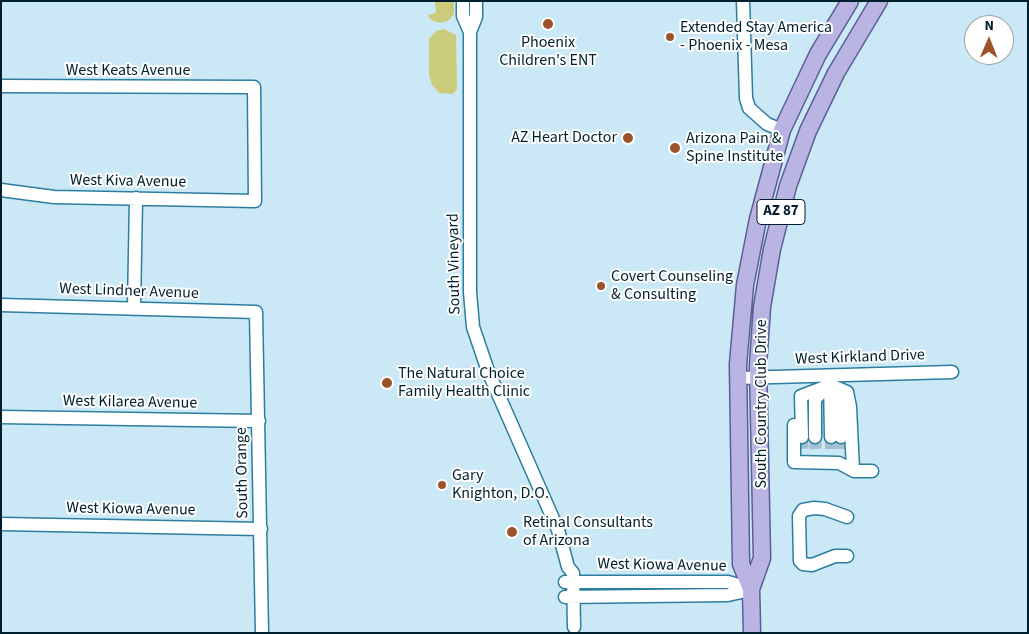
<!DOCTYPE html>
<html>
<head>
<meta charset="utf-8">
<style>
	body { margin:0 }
	#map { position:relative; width:1029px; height:634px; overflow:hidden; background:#cbe8f7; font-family:"Source Sans 3",sans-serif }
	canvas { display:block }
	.frame { position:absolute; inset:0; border:2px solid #001f2d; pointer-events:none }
	.north { position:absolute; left:964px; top:15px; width:50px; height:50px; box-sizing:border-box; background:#fff; border:1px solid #99a5ab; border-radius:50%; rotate:1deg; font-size:14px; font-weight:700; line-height:20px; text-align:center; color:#001f2d }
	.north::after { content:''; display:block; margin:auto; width:18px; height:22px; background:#9a532b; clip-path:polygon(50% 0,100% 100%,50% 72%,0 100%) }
</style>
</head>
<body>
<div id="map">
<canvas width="1029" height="634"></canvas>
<div class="frame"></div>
<div class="north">N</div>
</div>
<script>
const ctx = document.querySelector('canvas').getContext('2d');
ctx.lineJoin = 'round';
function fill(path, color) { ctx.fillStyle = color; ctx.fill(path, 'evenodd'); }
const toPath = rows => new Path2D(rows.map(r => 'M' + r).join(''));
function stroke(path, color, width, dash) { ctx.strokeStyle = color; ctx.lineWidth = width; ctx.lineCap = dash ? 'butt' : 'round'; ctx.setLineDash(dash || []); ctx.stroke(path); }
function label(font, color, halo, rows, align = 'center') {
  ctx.font = font + ' "Source Sans 3",sans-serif'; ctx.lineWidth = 4; ctx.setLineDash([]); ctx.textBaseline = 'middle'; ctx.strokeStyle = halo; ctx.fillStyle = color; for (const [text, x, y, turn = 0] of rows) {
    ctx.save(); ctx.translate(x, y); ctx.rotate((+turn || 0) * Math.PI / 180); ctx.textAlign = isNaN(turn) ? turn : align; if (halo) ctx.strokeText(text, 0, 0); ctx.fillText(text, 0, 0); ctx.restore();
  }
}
fill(toPath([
	[435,1,454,1,454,14,448,21,440,23,431,20,428,15,436,13],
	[444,29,456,35,457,89,453,94,439,93,432,85,429,75,429,39,436,31]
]), '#cbcc7b');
stroke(toPath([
	[802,437,803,452],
	[815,437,816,451],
	[831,437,831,451],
	[841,437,841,451]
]), '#a2c0cf', 12, [12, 6]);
const minor = toPath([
	[463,1,463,16,470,32],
	[476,1,476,17,470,32,470,292,473,327,488,371,558,530,568,567,573,573,574,627],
	[743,1,746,98,749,108,767,124,782,130],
	[1,86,254,87,255,201,54,197,1,190],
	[1,305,256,312,262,633],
	[134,309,136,198],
	[738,378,952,372],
	[830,378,831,437],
	[832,387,840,393,841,437],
	[1,417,259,421],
	[794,425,794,462,839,463,854,471,872,471],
	[802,437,801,396,830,385,847,392,850,407,853,470],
	[815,437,815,399,826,388],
	[847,517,825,509,814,508,803,510,799,516,800,561,803,564,812,565,835,556,847,556],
	[1,524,261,529],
	[565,582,728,582,751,589],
	[565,597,728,595,750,590]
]);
const major = toPath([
	[751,589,741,564,738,364,745,285,758,219,782,130,818,54,850,1],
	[752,633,751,589,762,558,758,365,762,307,772,249,788,186,808,131,836,73,879,1]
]);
stroke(minor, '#2c7e9f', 15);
stroke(major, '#5b5f97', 19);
stroke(minor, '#fff', 12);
stroke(major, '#bab4e3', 16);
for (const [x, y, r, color] of [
	[548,24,6,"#9a532b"],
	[670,37,5,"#9a532b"],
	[628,138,6,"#9a532b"],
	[675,148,6,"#9a532b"],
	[601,286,5,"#9a532b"],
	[387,383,6,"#9a532b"],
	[442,485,5,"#9a532b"],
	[512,532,6,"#9a532b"]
]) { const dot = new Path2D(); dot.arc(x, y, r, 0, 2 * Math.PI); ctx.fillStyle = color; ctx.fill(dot); stroke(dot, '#fff', 2); }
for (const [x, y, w] of [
	[781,212,48]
]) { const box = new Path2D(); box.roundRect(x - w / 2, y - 12.5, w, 25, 4); ctx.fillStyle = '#fff'; ctx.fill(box); stroke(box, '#001f2d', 1); }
label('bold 15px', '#001f2d', null, [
	["AZ 87",781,212]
]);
label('16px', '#001f2d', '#fff', [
	["Extended Stay America",680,28],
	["- Phoenix - Mesa",680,46],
	["Phoenix",548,43,"center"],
	["Children's ENT",548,61,"center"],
	["AZ Heart Doctor",617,138,"right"],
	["Arizona Pain &",686,139],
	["Spine Institute",686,157],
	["Covert Counseling",611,277],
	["& Consulting",611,295],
	["The Natural Choice",398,374],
	["Family Health Clinic",398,392],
	["Gary",452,476],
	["Knighton, D.O.",452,494],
	["Retinal Consultants",523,523],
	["of Arizona",523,541]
], 'left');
label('16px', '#001f2d', '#fff', [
	["West Keats Avenue",128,71],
	["West Kiva Avenue",128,182,1],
	["South Vineyard",455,264,-91],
	["West Lindner Avenue",129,292,2],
	["West Kirkland Drive",860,358,-2],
	["West Kilarea Avenue",130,403,1],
	["South Country Club Drive",762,404,-90],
	["South Orange",243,473,-91],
	["West Kiowa Avenue",131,510,1],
	["West Kiowa Avenue",662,566,1]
]);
</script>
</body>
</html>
